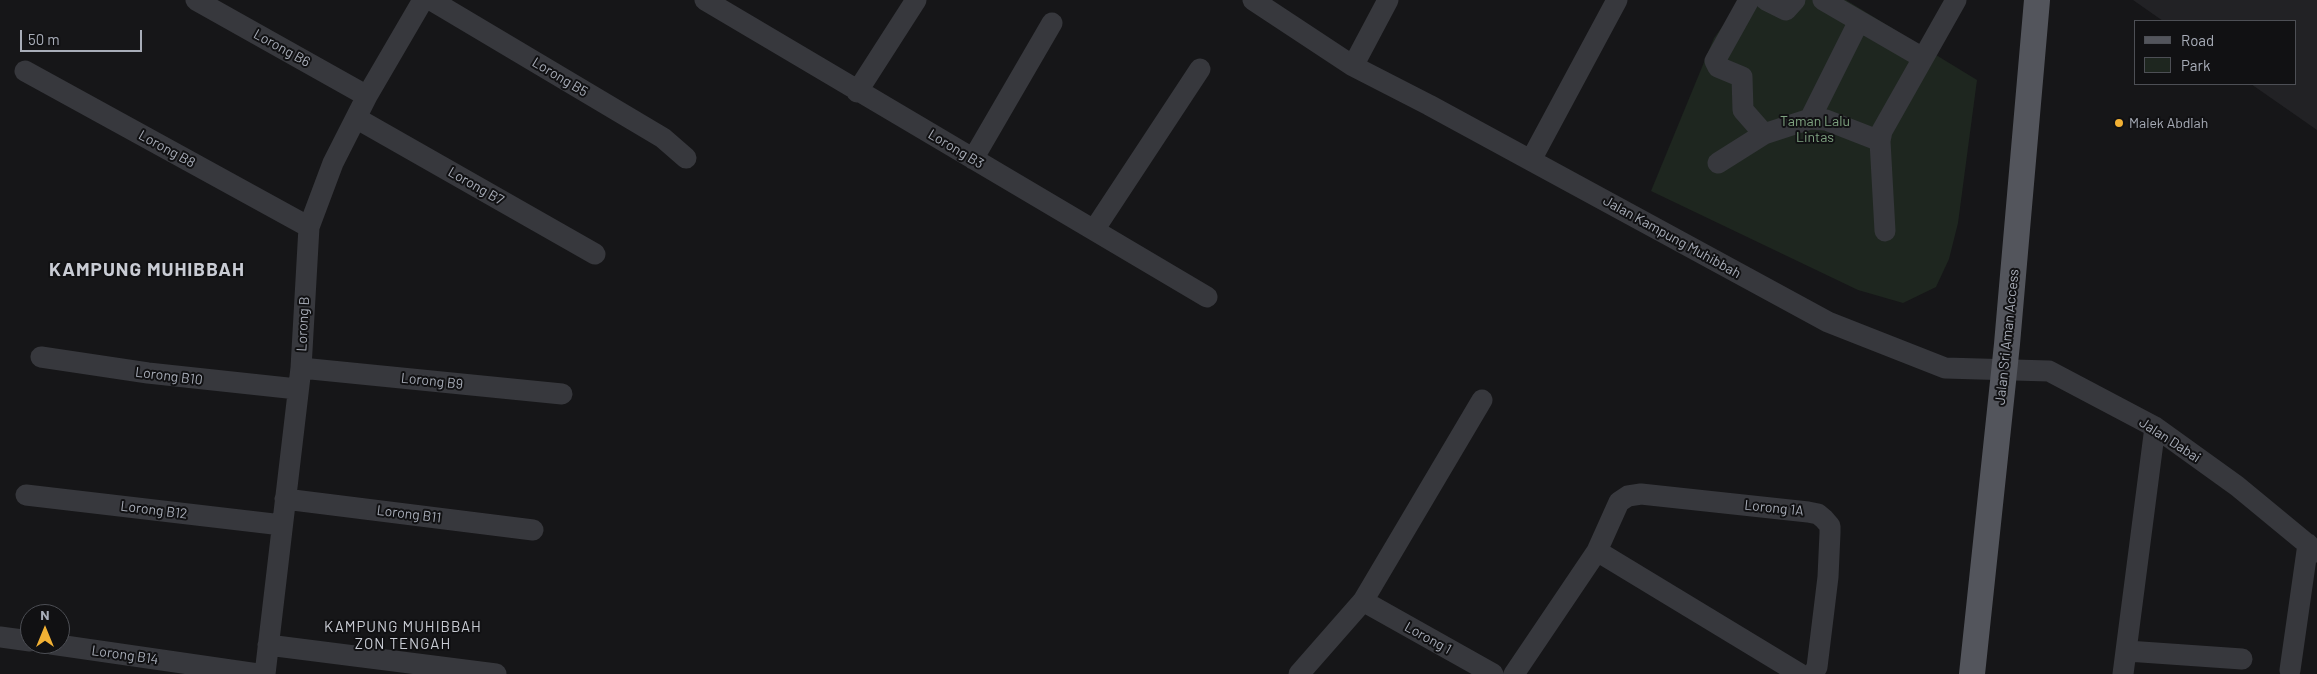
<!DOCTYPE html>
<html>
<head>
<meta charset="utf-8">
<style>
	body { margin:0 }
	#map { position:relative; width:2317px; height:674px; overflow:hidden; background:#161618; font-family:Barlow,sans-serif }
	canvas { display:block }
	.legend { position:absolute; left:2134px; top:20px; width:162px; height:65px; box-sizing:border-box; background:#111113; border:1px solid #4d4f55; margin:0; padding:6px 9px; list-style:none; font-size:15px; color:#a8adb8 }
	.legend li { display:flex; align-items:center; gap:10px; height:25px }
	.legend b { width:25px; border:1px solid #4d4f55 }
	.north { position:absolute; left:20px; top:604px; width:50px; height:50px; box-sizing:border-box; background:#111113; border:1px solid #4d4f55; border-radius:50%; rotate:0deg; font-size:14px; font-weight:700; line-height:20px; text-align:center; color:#a8adb8 }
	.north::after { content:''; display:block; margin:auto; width:18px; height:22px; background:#f2b134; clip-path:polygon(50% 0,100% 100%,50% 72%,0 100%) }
	.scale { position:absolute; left:20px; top:30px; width:122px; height:22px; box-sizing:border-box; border:2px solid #a8adb8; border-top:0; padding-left:6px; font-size:15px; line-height:18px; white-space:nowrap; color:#a8adb8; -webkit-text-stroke:4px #111113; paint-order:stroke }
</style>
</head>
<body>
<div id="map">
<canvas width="2317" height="674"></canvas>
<ul class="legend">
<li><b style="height:6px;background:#53555c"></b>Road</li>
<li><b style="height:14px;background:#1e261f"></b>Park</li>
</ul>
<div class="north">N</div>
<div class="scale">50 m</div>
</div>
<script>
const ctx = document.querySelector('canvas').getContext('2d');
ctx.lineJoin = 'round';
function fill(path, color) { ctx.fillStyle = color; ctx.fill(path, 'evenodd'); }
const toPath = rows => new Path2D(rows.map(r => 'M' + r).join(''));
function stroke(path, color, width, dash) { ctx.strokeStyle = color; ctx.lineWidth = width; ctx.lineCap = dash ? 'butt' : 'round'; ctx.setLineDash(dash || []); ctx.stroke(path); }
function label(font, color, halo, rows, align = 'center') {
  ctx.font = font + ' Barlow,sans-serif'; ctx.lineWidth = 4; ctx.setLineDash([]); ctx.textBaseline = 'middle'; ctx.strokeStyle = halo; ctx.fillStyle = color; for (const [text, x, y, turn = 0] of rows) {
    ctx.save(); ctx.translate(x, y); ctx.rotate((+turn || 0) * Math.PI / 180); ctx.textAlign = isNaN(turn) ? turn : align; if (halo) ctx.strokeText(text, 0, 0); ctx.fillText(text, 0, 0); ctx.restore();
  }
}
fill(toPath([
	[2133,0,2317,0,2317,130,2251,84,2296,84,2296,21,2163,21]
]), '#222225');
fill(toPath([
	[1742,0,1846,0,1977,80,1958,223,1949,259,1936,287,1903,303,1858,290,1651,191,1714,38]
]), '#1e261f');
stroke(toPath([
	[196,0,367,96],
	[431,0,663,138,686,158],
	[705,0,1207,297],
	[1253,0,1353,66,1429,105,1828,322,1945,368,2049,371,2155,427,2237,486,2317,552],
	[1749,0,1715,61,1718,67,1742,77,1743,110,1764,134],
	[1766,0,1786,10,1795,0],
	[1823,0,1923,58],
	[1353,66,1388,0],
	[25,71,309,227],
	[857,92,916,0],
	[356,118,595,254],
	[1810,119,1859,21],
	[973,159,1052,23],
	[1531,160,1617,0],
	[1718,163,1764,134,1810,119,1826,120,1880,141],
	[1094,230,1200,69],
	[1885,231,1880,141,1882,131,1956,0],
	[41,357,148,373,297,389],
	[301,368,562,394],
	[26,495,282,525],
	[285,499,533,530],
	[1597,551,1800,674],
	[1363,601,1493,674],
	[0,637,30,641],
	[51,644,258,674],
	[268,645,496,674],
	[2127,651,2242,659],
	[2290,670,2308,544],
	[265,674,301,368,309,227,333,163,367,96,423,0],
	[1299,674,1363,601,1482,400],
	[1514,674,1597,551,1619,502,1628,496,1641,494,1808,512,1818,514,1824,519,1830,526,1830,533,1828,577,1817,667,1813,674],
	[2123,674,2155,427]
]), '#37383d', 21);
stroke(toPath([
	[1972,674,2007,344,2037,0]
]), '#53555c', 26);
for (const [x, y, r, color] of [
	[2119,123,5,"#f2b134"]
]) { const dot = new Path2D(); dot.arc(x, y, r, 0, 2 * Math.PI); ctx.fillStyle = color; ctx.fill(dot); stroke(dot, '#111113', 2); }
label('14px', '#a8adb8', '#111113', [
	["Lorong B6",282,48,29],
	["Lorong B5",560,77,31],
	["Lorong B8",167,149,29],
	["Lorong B3",956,149,31],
	["Lorong B7",476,186,30],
	["Jalan Kampung Muhibbah",1672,237,29],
	["Lorong B",303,324,-87],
	["Jalan Sri Aman Access",2007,337,-84],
	["Lorong B10",169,376,7],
	["Lorong B9",432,381,6],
	["Jalan Dabai",2170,440,33],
	["Lorong 1A",1774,508,6],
	["Lorong B12",154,510,7],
	["Lorong B11",409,514,7],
	["Lorong 1",1428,638,29],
	["Lorong B14",125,655,8]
]);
label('14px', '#7fa381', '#111113', [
	["Taman Lalu",1815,121],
	["Lintas",1815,137]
]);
label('14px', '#a8adb8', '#111113', [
	["Malek Abdlah",2129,123]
], 'left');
ctx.letterSpacing = '1px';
label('15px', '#c9ccd4', '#111113', [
	["KAMPUNG MUHIBBAH",403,627],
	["ZON TENGAH",403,644]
]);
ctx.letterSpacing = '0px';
ctx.letterSpacing = '1px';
label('bold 19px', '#c9ccd4', '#111113', [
	["KAMPUNG MUHIBBAH",147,270]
]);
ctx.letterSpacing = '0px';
</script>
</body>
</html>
